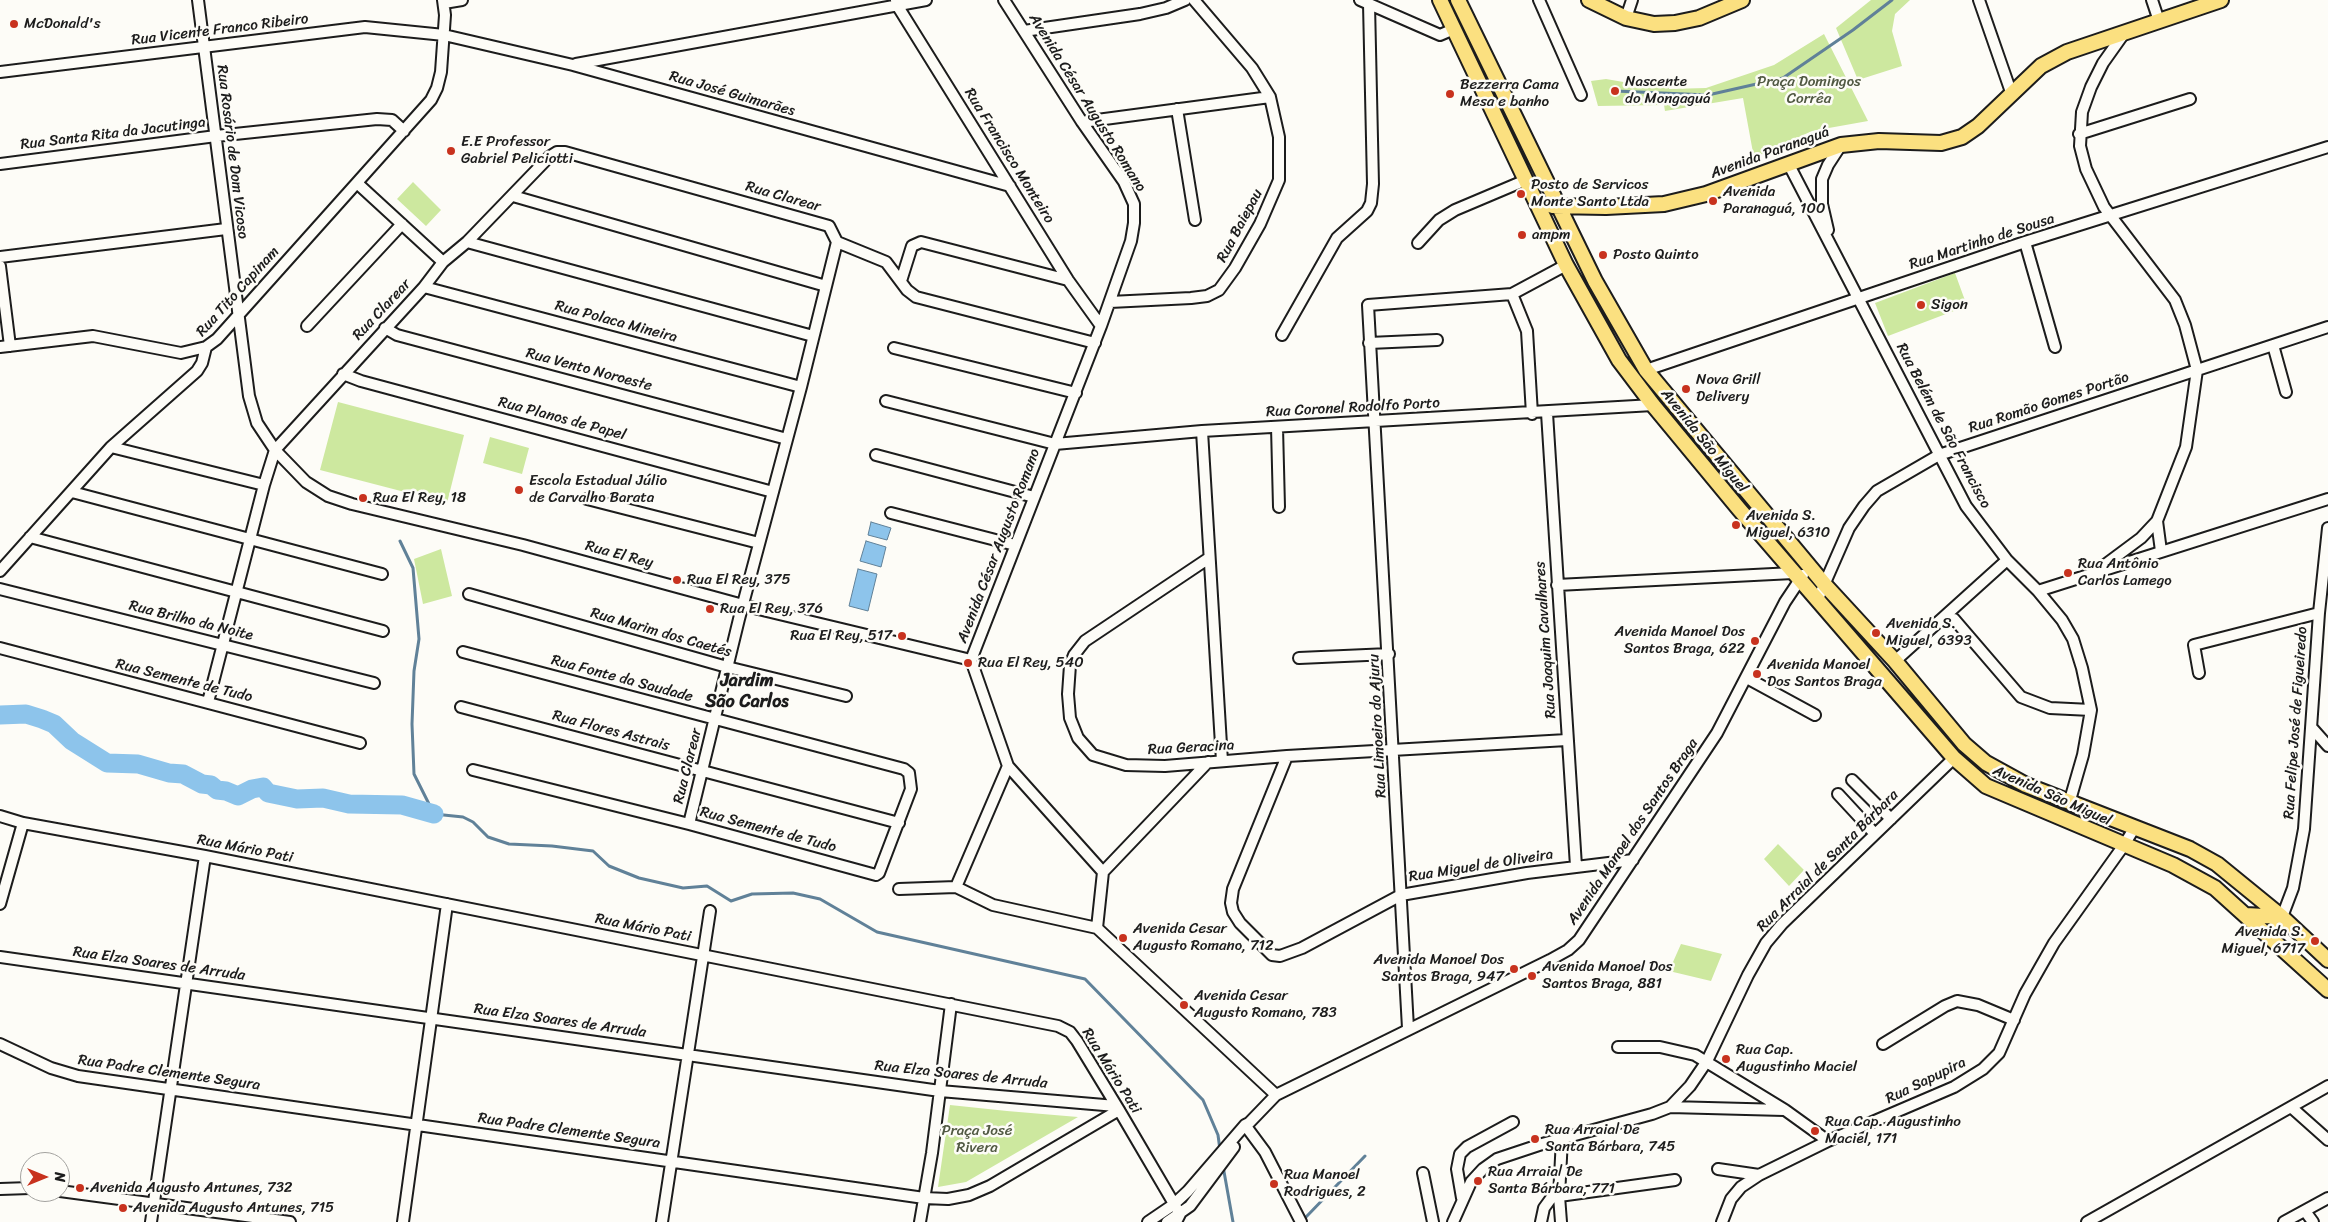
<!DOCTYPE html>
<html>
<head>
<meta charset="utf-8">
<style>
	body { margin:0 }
	#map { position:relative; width:2328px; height:1222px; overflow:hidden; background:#fdfcf7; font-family:Sriracha,sans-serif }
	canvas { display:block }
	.north { position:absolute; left:20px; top:1152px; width:50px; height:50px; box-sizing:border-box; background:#fdfcf7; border:1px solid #a3a29f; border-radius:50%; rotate:90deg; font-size:14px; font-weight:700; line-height:20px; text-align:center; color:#1c1c1c }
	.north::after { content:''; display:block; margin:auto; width:18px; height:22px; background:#c8321e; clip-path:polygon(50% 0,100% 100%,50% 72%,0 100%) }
</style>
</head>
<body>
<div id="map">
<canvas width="2328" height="1222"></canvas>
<div class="north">N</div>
</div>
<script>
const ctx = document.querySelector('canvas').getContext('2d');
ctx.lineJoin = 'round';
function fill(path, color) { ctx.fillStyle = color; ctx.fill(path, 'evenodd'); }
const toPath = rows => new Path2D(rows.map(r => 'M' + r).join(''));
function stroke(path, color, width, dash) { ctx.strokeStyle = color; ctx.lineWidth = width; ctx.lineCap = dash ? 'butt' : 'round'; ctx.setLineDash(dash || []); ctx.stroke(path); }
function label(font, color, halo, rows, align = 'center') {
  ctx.font = font + ' Sriracha,sans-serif'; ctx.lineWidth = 5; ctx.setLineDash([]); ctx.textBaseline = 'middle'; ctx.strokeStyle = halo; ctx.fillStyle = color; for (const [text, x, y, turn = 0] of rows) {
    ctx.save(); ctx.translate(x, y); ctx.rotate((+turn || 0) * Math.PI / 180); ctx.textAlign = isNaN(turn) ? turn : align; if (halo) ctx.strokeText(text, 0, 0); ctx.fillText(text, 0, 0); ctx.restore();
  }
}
fill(toPath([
	[1871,0,1910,0,1895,14,1892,31,1902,66,1858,80,1836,28],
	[1824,34,1868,121,1812,131,1754,158,1743,98,1665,111,1664,105,1598,106,1591,81,1606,79,1641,85,1668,85,1669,89,1706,88,1774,65],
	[413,182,441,210,426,226,397,199],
	[1955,273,1967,306,1888,336,1875,303],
	[338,402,464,435,447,503,320,470],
	[490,437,529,448,522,474,483,463],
	[441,549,452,596,423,604,414,559],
	[1778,844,1804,870,1789,886,1764,859],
	[1681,944,1722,954,1711,981,1669,971],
	[950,1105,1007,1111,1078,1117,966,1182,938,1187]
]), '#cde89f');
const water = toPath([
	[871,522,891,528,887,540,868,535,871,522],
	[866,541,886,547,881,567,860,561,866,541],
	[858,569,877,574,868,611,849,606,858,569]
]);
fill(water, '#8dc4eb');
stroke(water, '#608198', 1);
stroke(toPath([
	[1615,91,1708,95,1783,78,1853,30,1892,0],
	[400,541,413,568,419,639,414,671,412,724,414,774,434,814,463,817,473,822,488,837,509,844,552,846,593,851,609,866,639,878,683,888,707,886,731,901,752,894,793,893,820,899,877,932,1085,979,1203,1100,1218,1135,1220,1150],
	[1223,1166,1233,1222],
	[1306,1217,1365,1156]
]), '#608198', 3);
stroke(toPath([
	[0,715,26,714,42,719,54,724,72,741,107,763,138,764,169,773,183,774,202,784,211,785,217,790,226,791,238,796,252,789,263,787,268,793,297,799,323,798,349,804,402,805,434,814]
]), '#8dc4eb', 19);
const minor = toPath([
	[198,0,249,396,257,423,275,450,306,482,328,496,352,504,523,545,754,608,971,660],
	[896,0,897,5,1068,280,1101,326],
	[1004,0,1082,122,1124,182,1134,204,1134,223,1131,241,1101,326,971,660,1008,766,1103,872,1097,928,1276,1095],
	[1360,0,1440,35,1454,29],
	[1539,0,1581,95],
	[1979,0,2011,92],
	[2152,0,2159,21],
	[444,3,462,0],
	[1626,18,1632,0],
	[1024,31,1140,14,1166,8,1185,0],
	[576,64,926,0],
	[0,72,365,27,444,35,573,65,1010,186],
	[1177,109,1195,220],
	[1082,122,1270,97],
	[2079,134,2190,99],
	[1788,163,1966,506,2007,560,2038,591,2062,620,2073,639,2082,668,2091,710,2083,755,2070,800],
	[0,164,216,136,377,119,392,120,404,131],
	[357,183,443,262],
	[513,196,826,286],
	[1828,230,1822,204,1822,179,1828,165,1841,145],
	[467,242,813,336],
	[837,242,886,262,907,290,916,297,1095,343],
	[2025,242,2055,347],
	[1418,243,1439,220,1455,210,1526,180],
	[0,257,226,229],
	[0,266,10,346],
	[901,281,912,246,921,242,1068,280],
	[424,287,801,387],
	[1512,294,1527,331,1532,414],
	[1110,302,1191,298,1207,296,1219,290,1235,268,1260,224,1279,180,1279,137,1270,97,1252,68,1194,0],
	[307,326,402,224],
	[385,328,397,335,787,439],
	[1282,335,1337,238,1367,211,1371,203,1373,184,1369,4],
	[1369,343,1437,340],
	[2273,345,2286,392],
	[0,347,93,336,181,353,206,347],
	[894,348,1076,393],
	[1646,370,2025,242,2328,147],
	[343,374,361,381,773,492],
	[886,401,1055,444,1202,431,1653,405],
	[1547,413,1576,866],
	[1277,427,1279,507],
	[1202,431,1222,761],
	[111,447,264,485],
	[876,455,1034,497],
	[72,492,382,574],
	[587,499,759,543],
	[891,513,1015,545],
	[2157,521,2161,551],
	[30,537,383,631],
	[1209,558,1085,641,1074,655,1070,665,1068,694,1070,718,1078,738,1093,755,1126,765,1165,766,1287,756,1567,740],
	[0,571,111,447,197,371,202,363,206,347,217,339,431,100,437,88,441,72,445,15,443,0],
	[2094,573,2141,538,2157,521,2186,447,2197,370,2185,325,2175,300,2104,207,2086,169,2080,146,2082,112,2091,87,2103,63,2125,32],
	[1557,585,1793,573],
	[0,589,374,683],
	[2038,591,2328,499],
	[469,594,727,667,846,696],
	[1817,601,1849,528,1864,506,1877,491,1939,455,2328,327],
	[1954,619,2021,697,2050,708,2091,710],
	[0,648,360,743],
	[463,652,904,769,909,773,911,789,879,873,876,875,689,824,473,770],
	[1299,658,1389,654],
	[1895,661,2007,560],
	[2199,673,2194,645,2319,613],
	[1747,678,1815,715],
	[208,702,264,485,275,450,424,287,443,262,467,242,549,157,557,152,565,152,829,226,837,242,801,387,739,619,689,824],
	[461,707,899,823],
	[2312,728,2328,746],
	[1287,756,1233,889,1231,903,1233,912,1240,923,1272,955,1280,956,1302,948,1401,895,1527,873,1633,860],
	[1852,780,1891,819],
	[1838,794,1875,834],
	[0,816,23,823,205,856,1058,1026,1070,1032,1077,1041,1119,1110,1180,1214,1176,1222],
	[1103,872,1208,762],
	[956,887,993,905,1097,928],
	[956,887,1008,766],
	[899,889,956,887],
	[0,904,23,823],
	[2282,917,2293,888,2304,829,2319,613,2328,528],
	[0,957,940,1091,1116,1106],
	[1408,1028,1368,305,1512,294,1566,265],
	[0,1044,51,1068,78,1076,924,1198,948,1199,969,1195,990,1186,1119,1110],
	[1883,1044,1945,1006,1957,1001,1978,1005,2014,1020],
	[1618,1047,1660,1047,1695,1055,1785,1110,1828,1141],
	[1670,1107,1784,1110],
	[2291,1107,2328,1140],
	[1245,1125,1265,1152,1301,1222],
	[1718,1169,1759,1175],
	[1423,1173,1433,1222],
	[0,1189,30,1188],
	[60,1191,290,1222],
	[1462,1198,1457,1169,1460,1154,1467,1147,1513,1122],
	[2305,1211,2313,1222],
	[151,1222,205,856],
	[403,1222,447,904],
	[662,1222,710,911],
	[920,1222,932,1153,951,1004],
	[1148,1222,1173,1205,1188,1191,1245,1125,1249,1123,1276,1095,1550,960,1568,950,1579,940,1717,733,1785,602,1803,575],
	[1167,1222,1190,1206,1234,1147],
	[1453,1222,1471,1182,1483,1169,1497,1159,1542,1144,1652,1114,1670,1107,1690,1086,1707,1061,1748,975,1766,943,1782,924,1954,758],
	[1541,1222,1544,1208,1552,1197,1675,1180],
	[1561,1222,1559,1196,1562,1139],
	[1722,1222,1731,1199,1741,1187,1759,1175,1828,1141,1954,1087,1983,1069,1999,1053,2025,994,2054,943,2124,845,2135,827],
	[2087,1222,2328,1086],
	[2284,1222,2328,1198]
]);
const major = toPath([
	[1440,0,1566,265,1619,360,1653,405,1739,509,1954,758,1986,786,2173,865,2215,888,2328,990],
	[1458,0,1595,281,1646,370,1825,585,1895,661,1964,744,1986,763,2026,785,2190,849,2217,864,2282,917,2328,960],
	[1589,0,1626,18,1654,24,1675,23,1699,18,1742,0],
	[1552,206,1606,207,1664,204,1706,194,1841,145,1879,141,1941,143,1962,137,1978,126,2041,66,2067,52,2221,0],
	[2246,915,2282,917,2270,937]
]);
stroke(minor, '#1c1c1c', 14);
stroke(major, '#1c1c1c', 18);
stroke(minor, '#fdfcf7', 10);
stroke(major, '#fbe080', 14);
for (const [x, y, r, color] of [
	[14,24,5,"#c8321e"],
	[1615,91,5,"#c8321e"],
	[1450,94,5,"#c8321e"],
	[451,151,5,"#c8321e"],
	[1521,194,5,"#c8321e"],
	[1713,201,5,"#c8321e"],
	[1522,235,5,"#c8321e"],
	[1603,255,5,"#c8321e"],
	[1921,305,5,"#c8321e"],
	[1686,389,5,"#c8321e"],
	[519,490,5,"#c8321e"],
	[363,498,5,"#c8321e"],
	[1736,525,5,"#c8321e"],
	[2068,573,5,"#c8321e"],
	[677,580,5,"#c8321e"],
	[710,609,5,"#c8321e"],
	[1876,633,5,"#c8321e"],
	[902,636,5,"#c8321e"],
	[1755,641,5,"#c8321e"],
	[968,663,5,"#c8321e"],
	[1757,674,5,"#c8321e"],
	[1123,938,5,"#c8321e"],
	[2315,941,5,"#c8321e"],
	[1514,969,5,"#c8321e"],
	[1532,976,5,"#c8321e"],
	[1184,1005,5,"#c8321e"],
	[1726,1059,5,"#c8321e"],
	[1815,1131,5,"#c8321e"],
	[1535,1139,5,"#c8321e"],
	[1478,1181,5,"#c8321e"],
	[1274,1184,5,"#c8321e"],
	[80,1188,5,"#c8321e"],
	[123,1208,5,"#c8321e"]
]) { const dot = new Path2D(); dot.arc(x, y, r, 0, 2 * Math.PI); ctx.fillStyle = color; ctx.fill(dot); stroke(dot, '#fdfcf7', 2); }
label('15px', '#1c1c1c', '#fdfcf7', [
	["McDonald's",24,24],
	["Nascente",1625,82],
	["do Mongaguá",1625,99],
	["Bezzerra Cama",1460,85],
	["Mesa e banho",1460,102],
	["E.E Professor",461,142],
	["Gabriel Peliciotti",461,159],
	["Posto de Servicos",1531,185],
	["Monte Santo Ltda",1531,202],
	["Avenida",1723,192],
	["Paranaguá, 100",1723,209],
	["ampm",1532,235],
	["Posto Quinto",1613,255],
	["Sigon",1931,305],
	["Nova Grill",1696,380],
	["Delivery",1696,397],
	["Escola Estadual Júlio",529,481],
	["de Carvalho Barata",529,498],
	["Rua El Rey, 18",373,498],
	["Avenida S.",1746,516],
	["Miguel, 6310",1746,533],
	["Rua Antônio",2078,564],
	["Carlos Lamego",2078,581],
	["Rua El Rey, 375",687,580],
	["Rua El Rey, 376",720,609],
	["Avenida S.",1886,624],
	["Miguel, 6393",1886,641],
	["Avenida Manoel Dos",1745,632,"right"],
	["Santos Braga, 622",1745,649,"right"],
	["Rua El Rey, 517",892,636,"right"],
	["Rua El Rey, 540",978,663],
	["Avenida Manoel",1767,665],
	["Dos Santos Braga",1767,682],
	["Avenida Cesar",1133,929],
	["Augusto Romano, 712",1133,946],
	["Avenida S.",2305,932,"right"],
	["Miguel, 6717",2305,949,"right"],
	["Avenida Manoel Dos",1504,960,"right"],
	["Santos Braga, 947",1504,977,"right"],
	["Avenida Manoel Dos",1542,967],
	["Santos Braga, 881",1542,984],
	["Avenida Cesar",1194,996],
	["Augusto Romano, 783",1194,1013],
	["Rua Cap.",1736,1050],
	["Augustinho Maciel",1736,1067],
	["Rua Cap. Augustinho",1825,1122],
	["Maciel, 171",1825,1139],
	["Rua Arraial De",1545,1130],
	["Santa Bárbara, 745",1545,1147],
	["Rua Arraial De",1488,1172],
	["Santa Bárbara, 771",1488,1189],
	["Rua Manoel",1284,1175],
	["Rodrigues, 2",1284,1192],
	["Avenida Augusto Antunes, 732",90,1188],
	["Avenida Augusto Antunes, 715",133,1208]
], 'left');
label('15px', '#1c1c1c', '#fdfcf7', [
	["Rua Vicente Franco Ribeiro",220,30,-7],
	["Rua José Guimarães",732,94,16],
	["Avenida César Augusto Romano",1087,103,58],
	["Rua Santa Rita da Jacutinga",113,134,-7],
	["Rua Rosário de Dom Vicoso",232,152,83],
	["Avenida Paranaguá",1770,153,-20],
	["Rua Francisco Monteiro",1009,156,58],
	["Rua Clarear",783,197,16],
	["Rua Baiepau",1240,226,-62],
	["Rua Martinho de Sousa",1982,242,-18],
	["Rua Tito Capinam",238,292,-48],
	["Rua Clarear",382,310,-47],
	["Rua Polaca Mineira",616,322,15],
	["Rua Vento Noroeste",589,370,15],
	["Rua Romão Gomes Portão",2049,403,-18],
	["Rua Coronel Rodolfo Porto",1353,408,-3],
	["Rua Planos de Papel",562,419,15],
	["Rua Belém de São Francisco",1943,426,62],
	["Avenida São Miguel",1704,441,51],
	["Avenida César Augusto Romano",999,546,-69],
	["Rua El Rey",619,555,15],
	["Rua Brilho da Noite",191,621,14],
	["Rua Marim dos Caetés",661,633,16],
	["Rua Joaquim Cavalhares",1546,640,-94],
	["Rua Fonte da Saudade",622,679,15],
	["Rua Semente de Tudo",184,681,14],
	["Rua Felipe José de Figueiredo",2296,723,-86],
	["Rua Limoeiro do Ajuru",1378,726,-93],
	["Rua Flores Astrais",611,731,15],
	["Rua Geracina",1191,748,-3],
	["Rua Clarear",688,766,-76],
	["Avenida São Miguel",2052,796,24],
	["Rua Semente de Tudo",768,830,15],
	["Avenida Manoel dos Santos Braga",1633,832,-56],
	["Rua Mário Pati",245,849,11],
	["Rua Arraial de Santa Bárbara",1828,861,-45],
	["Rua Miguel de Oliveira",1481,866,-9],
	["Rua Mário Pati",643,928,11],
	["Rua Elza Soares de Arruda",159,964,8],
	["Rua Elza Soares de Arruda",560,1021,8],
	["Rua Mário Pati",1111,1071,58],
	["Rua Padre Clemente Segura",169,1073,8],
	["Rua Elza Soares de Arruda",961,1075,6],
	["Rua Sapupira",1926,1081,-26],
	["Rua Padre Clemente Segura",569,1131,8]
]);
label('15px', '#515943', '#fdfcf7', [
	["Praça Domingos",1809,82],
	["Corrêa",1809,99],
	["Praça José",977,1131],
	["Rivera",977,1148]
]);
label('bold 18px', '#1c1c1c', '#fdfcf7', [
	["Jardim",747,681],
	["São Carlos",747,702]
]);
</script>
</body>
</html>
